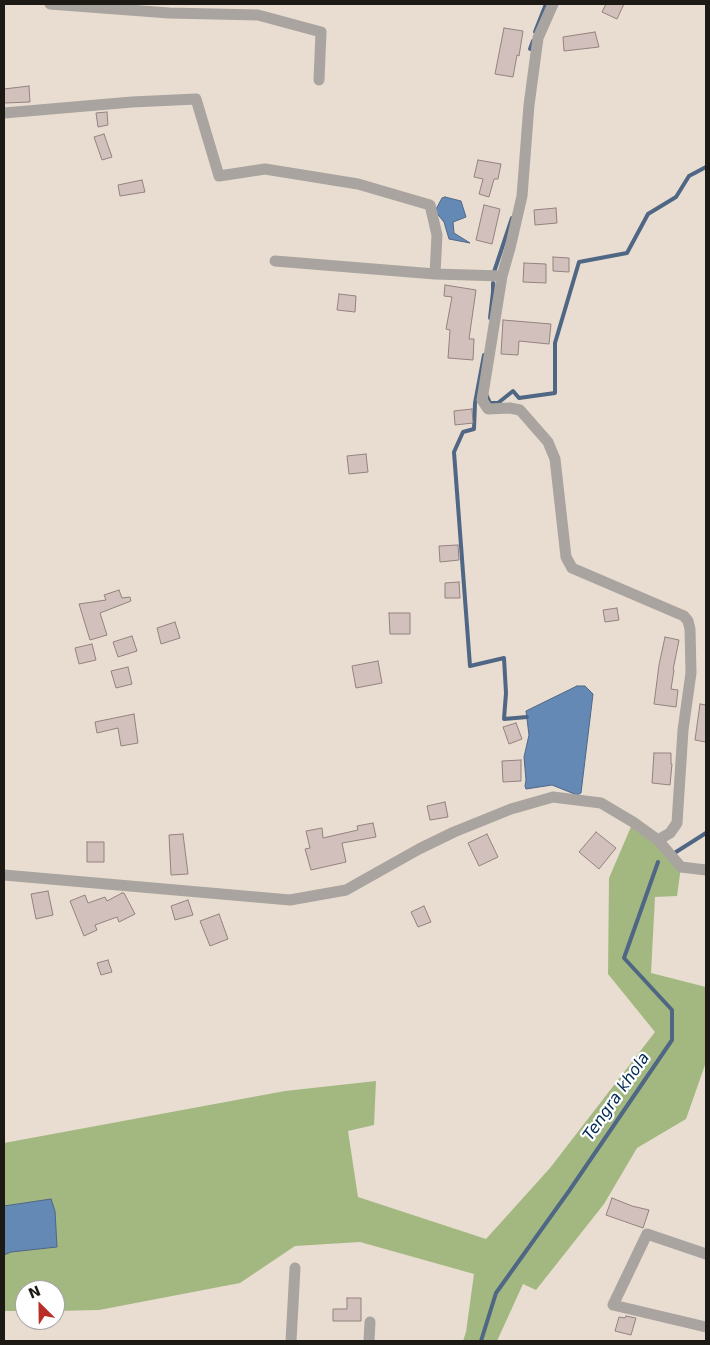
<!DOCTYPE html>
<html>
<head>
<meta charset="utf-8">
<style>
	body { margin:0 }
	#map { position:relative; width:710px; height:1345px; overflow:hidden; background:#e8ddd0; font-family:"DejaVu Sans",sans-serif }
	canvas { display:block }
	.frame { position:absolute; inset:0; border:5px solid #1d1914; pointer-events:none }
	.north { position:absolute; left:15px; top:1280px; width:50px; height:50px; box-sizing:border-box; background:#fff; border:1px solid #a5a3a1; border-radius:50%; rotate:337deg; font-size:14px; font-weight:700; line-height:20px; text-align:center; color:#1d1914 }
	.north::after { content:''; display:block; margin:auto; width:18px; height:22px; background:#ba2c26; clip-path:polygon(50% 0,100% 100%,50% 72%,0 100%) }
</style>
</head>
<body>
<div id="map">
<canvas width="710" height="1345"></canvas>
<div class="frame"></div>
<div class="north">N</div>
</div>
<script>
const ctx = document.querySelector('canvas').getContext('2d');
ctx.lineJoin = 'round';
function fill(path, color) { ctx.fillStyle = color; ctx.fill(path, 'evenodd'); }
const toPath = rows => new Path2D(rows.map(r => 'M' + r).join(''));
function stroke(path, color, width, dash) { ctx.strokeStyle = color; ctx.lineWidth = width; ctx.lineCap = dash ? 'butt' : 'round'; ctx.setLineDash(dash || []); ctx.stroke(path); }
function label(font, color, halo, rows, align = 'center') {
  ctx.font = font + ' "DejaVu Sans",sans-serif'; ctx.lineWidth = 4.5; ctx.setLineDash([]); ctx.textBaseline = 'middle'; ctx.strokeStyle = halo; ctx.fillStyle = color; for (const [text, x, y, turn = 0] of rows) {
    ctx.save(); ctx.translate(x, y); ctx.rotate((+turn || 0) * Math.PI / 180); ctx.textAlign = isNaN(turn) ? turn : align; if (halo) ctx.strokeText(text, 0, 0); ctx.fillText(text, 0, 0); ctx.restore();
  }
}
fill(toPath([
	[633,822,681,867,677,896,655,897,651,973,706,987,706,1064,705,1065,686,1119,637,1148,604,1204,536,1290,523,1284,497,1341,463,1341,466,1332,474,1274,360,1242,295,1246,240,1283,99,1310,55,1311,55,1290,25,1290,25,1311,4,1311,4,1143,285,1091,376,1081,374,1125,348,1131,358,1197,486,1239,550,1168,655,1032,608,974,609,878]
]), '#a3b881');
const water = toPath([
	[445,197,461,201,466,217,453,222,454,233,470,243,449,239,444,222,435,211,442,198,445,197],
	[577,686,585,686,593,694,581,793,577,795,552,785,526,789,525,786,526,780,524,757,529,735,526,711,577,686],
	[51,1199,55,1211,57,1247,11,1252,4,1255,4,1206,51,1199]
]);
fill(water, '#6489b5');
stroke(water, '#4f6785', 1);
stroke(toPath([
	[535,32,546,4],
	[530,49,533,41],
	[494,272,512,218],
	[490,318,493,292,493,283],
	[484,355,475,403,474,429,463,432,454,452,470,666,504,658,506,693,504,719,527,717],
	[486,394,490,403,498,403,513,391,519,398,555,393,555,343,579,262,627,253,648,214,676,197,689,176,706,167],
	[676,852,706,833],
	[481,1341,496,1293,569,1191,672,1040,672,1010,624,958,658,862]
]), '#4f6785', 4);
const building = toPath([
	[606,4,624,4,617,19,602,12,606,4],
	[504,28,523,31,519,56,517,55,513,77,495,74,504,28],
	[595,32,599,47,564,51,563,37,595,32],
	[29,86,30,102,4,103,4,89,29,86],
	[107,112,108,125,98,127,96,113,107,112],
	[104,134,112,157,102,160,94,137,104,134],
	[478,160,501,164,498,179,494,179,489,197,479,194,483,179,474,177,478,160],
	[142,180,145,192,120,196,118,185,142,180],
	[484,205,500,209,492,244,476,240,484,205],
	[556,208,557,223,535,225,534,210,556,208],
	[553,257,569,258,569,272,553,271,553,257],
	[524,263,546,264,546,283,523,282,524,263],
	[445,285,476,290,469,339,474,339,473,360,448,358,450,330,446,329,452,297,444,296,445,285],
	[339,294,356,296,355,312,337,310,339,294],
	[503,320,551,324,549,344,519,341,518,355,501,354,503,320],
	[472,409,473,423,455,425,454,411,472,409],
	[366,454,368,472,349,474,347,456,366,454],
	[458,545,459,560,440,562,439,546,458,545],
	[459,582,460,598,445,598,445,583,459,582],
	[119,590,122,598,130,597,131,601,100,613,107,635,90,640,79,604,106,600,104,595,119,590],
	[617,608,619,620,605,622,603,610,617,608],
	[389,613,410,613,410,634,390,634,389,613],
	[175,622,180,638,161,644,157,628,175,622],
	[132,636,137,651,118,657,113,642,132,636],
	[665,637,679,640,673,670,674,670,671,689,678,690,676,707,654,704,659,665,665,637],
	[92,644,96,660,79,664,75,648,92,644],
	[378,661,382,683,356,688,352,666,378,661],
	[128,667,132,684,116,688,111,671,128,667],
	[700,704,706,705,706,742,695,740,700,704],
	[134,714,138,743,121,746,118,728,97,733,95,722,134,714],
	[516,723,522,739,509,744,503,727,516,723],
	[654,753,671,753,671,764,672,764,670,785,652,783,654,753],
	[521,760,521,781,503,782,502,761,521,760],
	[445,802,448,817,430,820,427,806,445,802],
	[373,823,376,837,342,843,346,862,311,870,305,849,310,848,306,831,322,828,323,838,358,830,357,826,373,823],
	[596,832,616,848,599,869,579,852,596,832],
	[183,834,188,874,171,875,169,835,183,834],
	[487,834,498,857,479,866,468,843,487,834],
	[87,842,104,842,104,862,87,862,87,842],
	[48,891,53,915,36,919,31,894,48,891],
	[122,893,124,893,135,914,119,922,117,917,95,925,97,930,84,936,70,901,85,895,88,903,105,897,107,901,122,893],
	[188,900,193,915,175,920,171,906,188,900],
	[424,906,431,922,418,927,411,912,424,906],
	[219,914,228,939,210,946,200,921,219,914],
	[108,960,112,972,101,975,97,963,108,960],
	[612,1198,632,1206,649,1210,643,1228,606,1215,612,1198],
	[347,1298,361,1298,361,1321,333,1321,333,1309,347,1309,347,1298],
	[626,1316,636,1318,631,1335,615,1331,619,1317,625,1318,626,1316]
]);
fill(building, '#d2c0bc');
stroke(building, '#93827f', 1);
stroke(toPath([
	[50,4,169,13,258,15,321,32,319,80],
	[553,4,538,38,529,105,522,196,510,248,502,276,482,400,488,409,510,408,520,410,548,442,555,459,566,557,572,568,684,616,688,621,690,629,691,673,683,730,677,823,670,833,658,840],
	[4,113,132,102,196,99,219,176,265,169,358,184,430,205,437,235,435,274,502,276],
	[275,261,435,274],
	[4,875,290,900,346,890,419,849,454,832,511,809,553,797,601,803,633,822,658,840,681,867,706,870],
	[706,1254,647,1234,613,1305,706,1327],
	[291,1341,295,1268],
	[369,1341,370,1322]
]), '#a9a49f', 11);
label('italic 16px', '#012a53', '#fff', [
	["Tengra khola",617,1097,-55]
]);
</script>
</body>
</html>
